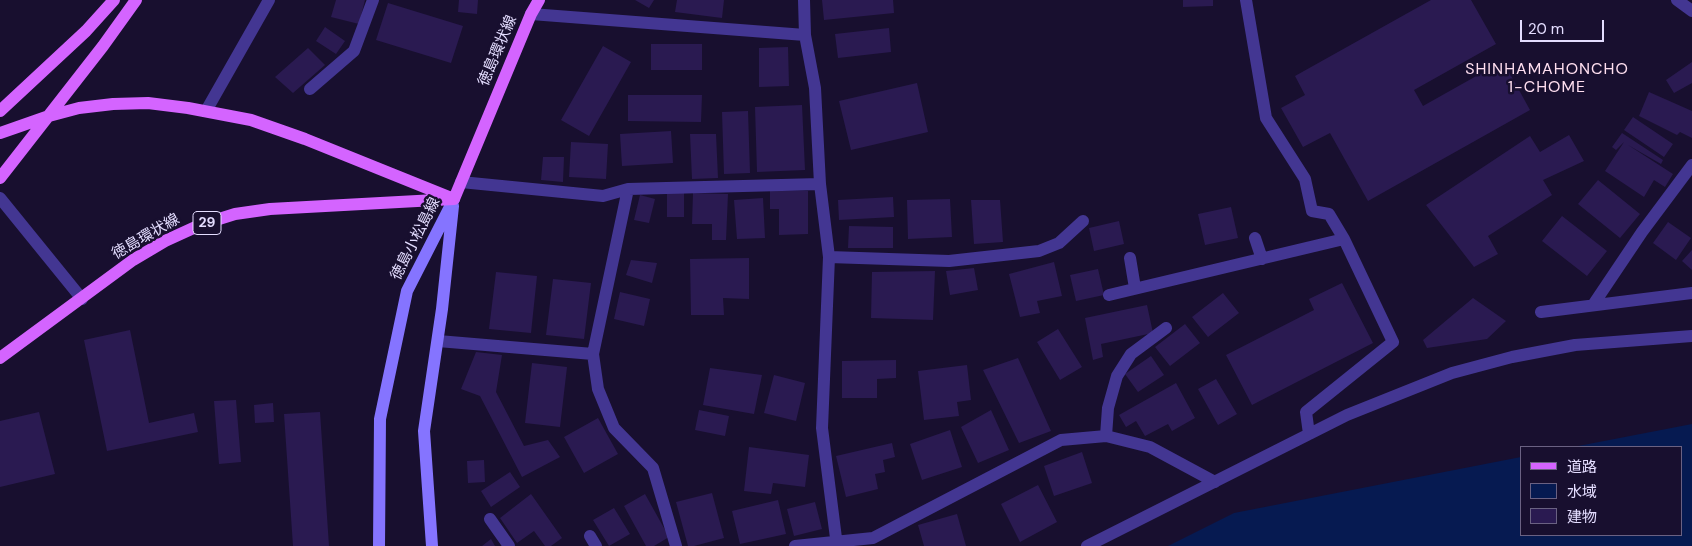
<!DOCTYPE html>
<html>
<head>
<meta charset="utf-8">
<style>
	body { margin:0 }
	#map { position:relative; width:1692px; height:546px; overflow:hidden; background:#180f2f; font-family:"DM Sans","Noto Sans JP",sans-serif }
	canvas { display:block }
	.legend { position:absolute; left:1520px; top:446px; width:162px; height:90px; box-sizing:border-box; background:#180f2f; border:1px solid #6a6182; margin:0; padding:6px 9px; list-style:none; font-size:15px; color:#e4ddff }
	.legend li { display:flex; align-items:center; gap:10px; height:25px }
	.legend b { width:25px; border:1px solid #6a6182 }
	.scale { position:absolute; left:1520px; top:20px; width:84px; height:22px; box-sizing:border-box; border:2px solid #e4ddff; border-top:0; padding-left:6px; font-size:15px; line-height:18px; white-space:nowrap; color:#e4ddff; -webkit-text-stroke:4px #180f2f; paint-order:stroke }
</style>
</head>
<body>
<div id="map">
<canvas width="1692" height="546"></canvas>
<ul class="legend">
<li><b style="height:6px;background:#d464ff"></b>道路</li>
<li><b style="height:14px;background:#061a51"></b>水域</li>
<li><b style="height:14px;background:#2a1a51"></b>建物</li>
</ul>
<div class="scale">20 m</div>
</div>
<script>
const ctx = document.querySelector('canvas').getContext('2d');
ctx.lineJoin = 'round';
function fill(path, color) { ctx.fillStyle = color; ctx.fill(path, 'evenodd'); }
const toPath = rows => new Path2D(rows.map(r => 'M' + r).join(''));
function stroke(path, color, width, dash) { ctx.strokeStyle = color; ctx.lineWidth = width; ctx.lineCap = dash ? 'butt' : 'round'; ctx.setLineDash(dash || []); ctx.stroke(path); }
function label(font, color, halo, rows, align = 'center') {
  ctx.font = font + ' "DM Sans","Noto Sans JP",sans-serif'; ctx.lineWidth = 5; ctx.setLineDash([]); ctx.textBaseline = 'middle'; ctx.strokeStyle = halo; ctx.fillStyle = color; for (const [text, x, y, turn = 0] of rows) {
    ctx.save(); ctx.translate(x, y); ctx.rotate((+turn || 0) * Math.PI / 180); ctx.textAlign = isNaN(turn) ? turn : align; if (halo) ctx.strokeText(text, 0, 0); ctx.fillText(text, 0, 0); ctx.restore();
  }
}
fill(toPath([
	[1692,424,1692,546,1168,546,1234,513,1521,457,1521,535,1681,535,1681,447,1573,447]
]), '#061a51');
fill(toPath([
	[336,0,365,0,359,24,331,17],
	[459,0,478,0,477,14,458,12],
	[635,0,654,0,649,8],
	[677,0,724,0,722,18,675,12],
	[822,0,893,0,894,13,824,20],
	[1183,0,1213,0,1213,6,1183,7],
	[1431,0,1471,0,1496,44,1414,90,1423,106,1503,61,1530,110,1368,201,1330,133,1303,147,1281,108,1305,95,1295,76],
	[388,3,463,26,451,63,376,40],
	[325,27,345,41,336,54,316,41],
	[889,28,891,52,838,58,835,34],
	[651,44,702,44,702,70,651,70],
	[603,46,631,62,589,136,561,120],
	[788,47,789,86,759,87,759,48],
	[308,48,325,65,293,93,275,77],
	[1692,62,1692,83,1674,93,1666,80],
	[917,83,928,132,851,150,839,101],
	[1649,92,1692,111,1692,138,1680,132,1677,135,1639,116],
	[628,95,702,95,701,122,628,121],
	[802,105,805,170,757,172,755,107],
	[748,111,750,173,724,174,722,112],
	[1633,117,1673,144,1664,157,1624,130],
	[671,131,673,163,622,166,620,134],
	[1622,133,1663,160,1661,164,1628,145,1673,174,1665,187,1654,180,1644,197,1605,171,1624,142,1616,150,1612,147],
	[690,134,716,134,718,178,692,179],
	[1569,135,1584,161,1543,180,1552,195,1488,236,1498,254,1474,267,1426,205,1530,136,1540,152],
	[571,142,608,144,606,179,569,177],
	[543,157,564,157,563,182,541,180],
	[1598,180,1640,214,1620,238,1578,204],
	[770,191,808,191,808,234,779,235,779,209,770,209],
	[667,193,684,193,684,217,667,217],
	[693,193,728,194,726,240,712,240,712,224,692,224],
	[640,195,655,199,649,223,634,220],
	[893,197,894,217,839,220,838,200],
	[763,198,765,238,737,239,734,200],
	[950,199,952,237,908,239,907,200],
	[971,200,1000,200,1003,242,974,244],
	[1231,207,1238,238,1205,245,1198,214],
	[1562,216,1607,251,1587,276,1542,241],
	[1119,221,1124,244,1094,251,1089,228],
	[1668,222,1691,238,1676,260,1653,243],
	[849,226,893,227,893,248,848,248],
	[1692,250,1692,270,1682,261],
	[749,258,749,299,723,298,724,315,691,315,690,259],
	[631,260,657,263,652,283,626,275],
	[1054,262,1062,296,1037,301,1040,313,1020,317,1009,274],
	[974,268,978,290,950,295,946,271],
	[1098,269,1104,295,1076,301,1070,275],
	[935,271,933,320,871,318,872,272],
	[496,272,537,276,531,333,489,329],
	[553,279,591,283,584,339,546,335],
	[1342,283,1373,343,1252,405,1226,355,1314,310,1309,299],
	[620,292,650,299,644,326,614,319],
	[1223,293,1239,313,1208,337,1192,317],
	[1473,298,1506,321,1487,339,1427,348,1423,340],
	[1147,305,1153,333,1101,344,1103,357,1093,360,1085,318],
	[1185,324,1200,343,1170,366,1155,347],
	[1058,329,1082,367,1060,380,1037,342],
	[130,330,149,423,194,413,198,432,107,451,84,340],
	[476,352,502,355,496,392,524,446,548,440,560,457,522,477,480,396,461,389],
	[1151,356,1164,375,1138,392,1125,374],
	[1018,358,1051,431,1019,443,983,370],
	[896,360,896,378,877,379,877,398,842,398,842,361],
	[532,363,567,367,560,427,525,423],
	[967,365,971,400,957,402,959,416,924,420,918,371],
	[710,368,762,375,754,414,703,405],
	[774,375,805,383,796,421,764,413],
	[1216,379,1237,414,1218,425,1198,389],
	[1176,383,1195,418,1172,431,1168,424,1145,436,1136,421,1126,427,1119,415],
	[236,400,241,462,219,464,214,401],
	[273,403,274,422,255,423,254,405],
	[699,410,729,416,725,436,695,430],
	[991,410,1009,450,978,463,961,427],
	[39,412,55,474,0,487,0,421],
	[320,412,329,546,293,546,284,414],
	[598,418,618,454,584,473,564,437],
	[950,430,962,467,922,480,910,444],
	[892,443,895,457,883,460,885,472,875,474,878,489,846,497,836,456],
	[749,447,809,455,805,487,773,483,771,494,744,491],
	[1082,452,1092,483,1054,496,1044,466],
	[484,460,485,482,468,483,467,461],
	[510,472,520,487,491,507,481,491],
	[1038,485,1057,522,1020,542,1001,504],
	[712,493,724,538,694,546,688,546,676,502],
	[531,494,562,538,551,546,545,546,534,531,517,543,500,518],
	[645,494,669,537,654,546,646,546,624,506],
	[778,500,786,534,740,544,732,511],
	[815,502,822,529,794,536,787,509],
	[614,508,630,534,609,546,593,520],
	[957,514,966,546,924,546,918,525],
	[491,539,495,546,482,546]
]), '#2a1a51');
stroke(toPath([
	[490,519,509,546],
	[590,536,596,546]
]), '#433692', 12);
stroke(toPath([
	[804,0,805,35,815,88,820,184,829,257,822,428,837,546],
	[1246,0,1266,118,1305,179,1312,211,1329,214,1344,239],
	[1677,0,1692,11],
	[531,14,805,35],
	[310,89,354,51,373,0],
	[206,111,269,0],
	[461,182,603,196,628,189,820,184],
	[628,189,593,354,598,389,614,428,653,468,676,546],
	[0,198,82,299],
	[1255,238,1262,259],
	[829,257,949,261,1039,251,1059,243,1083,221],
	[1130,258,1135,288],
	[1109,295,1344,239,1393,342,1306,412,1309,434],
	[1593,305,1642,232,1692,165],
	[1541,312,1692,293],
	[438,341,593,354],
	[1106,436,1108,408,1117,376,1131,354,1166,328],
	[795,546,873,538,1061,440,1106,436,1150,447,1215,482],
	[1087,546,1347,415,1452,373,1512,357,1575,345,1692,336]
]), '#433692', 12);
stroke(toPath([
	[379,546,380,419,407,291,454,199],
	[432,546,424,431,442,309,453,206]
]), '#8574ff', 12);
stroke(toPath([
	[0,111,86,31,114,0],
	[0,133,49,116,79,108,113,104,148,103,188,108,251,120,305,139,449,197],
	[0,178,103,46,136,0],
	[454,199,531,14,539,0],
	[0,358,133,260,165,241,200,225,235,214,270,209,454,199]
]), '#d464ff', 12);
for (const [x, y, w] of [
	[207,223,28]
]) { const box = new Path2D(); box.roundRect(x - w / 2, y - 11.5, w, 23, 4); ctx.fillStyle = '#180f2f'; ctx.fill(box); stroke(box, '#e4ddff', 1); }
label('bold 14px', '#e4ddff', null, [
	["29",207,223]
]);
label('15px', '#e4ddff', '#180f2f', [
	["徳島環状線",498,51,-67],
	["徳島環状線",146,237,-30],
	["徳島小松島線",416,239,-63]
]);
ctx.letterSpacing = '1px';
label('16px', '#ffdff0', '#180f2f', [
	["SHINHAMAHONCHO",1547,70],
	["1-CHOME",1547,88]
]);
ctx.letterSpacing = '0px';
</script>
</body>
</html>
